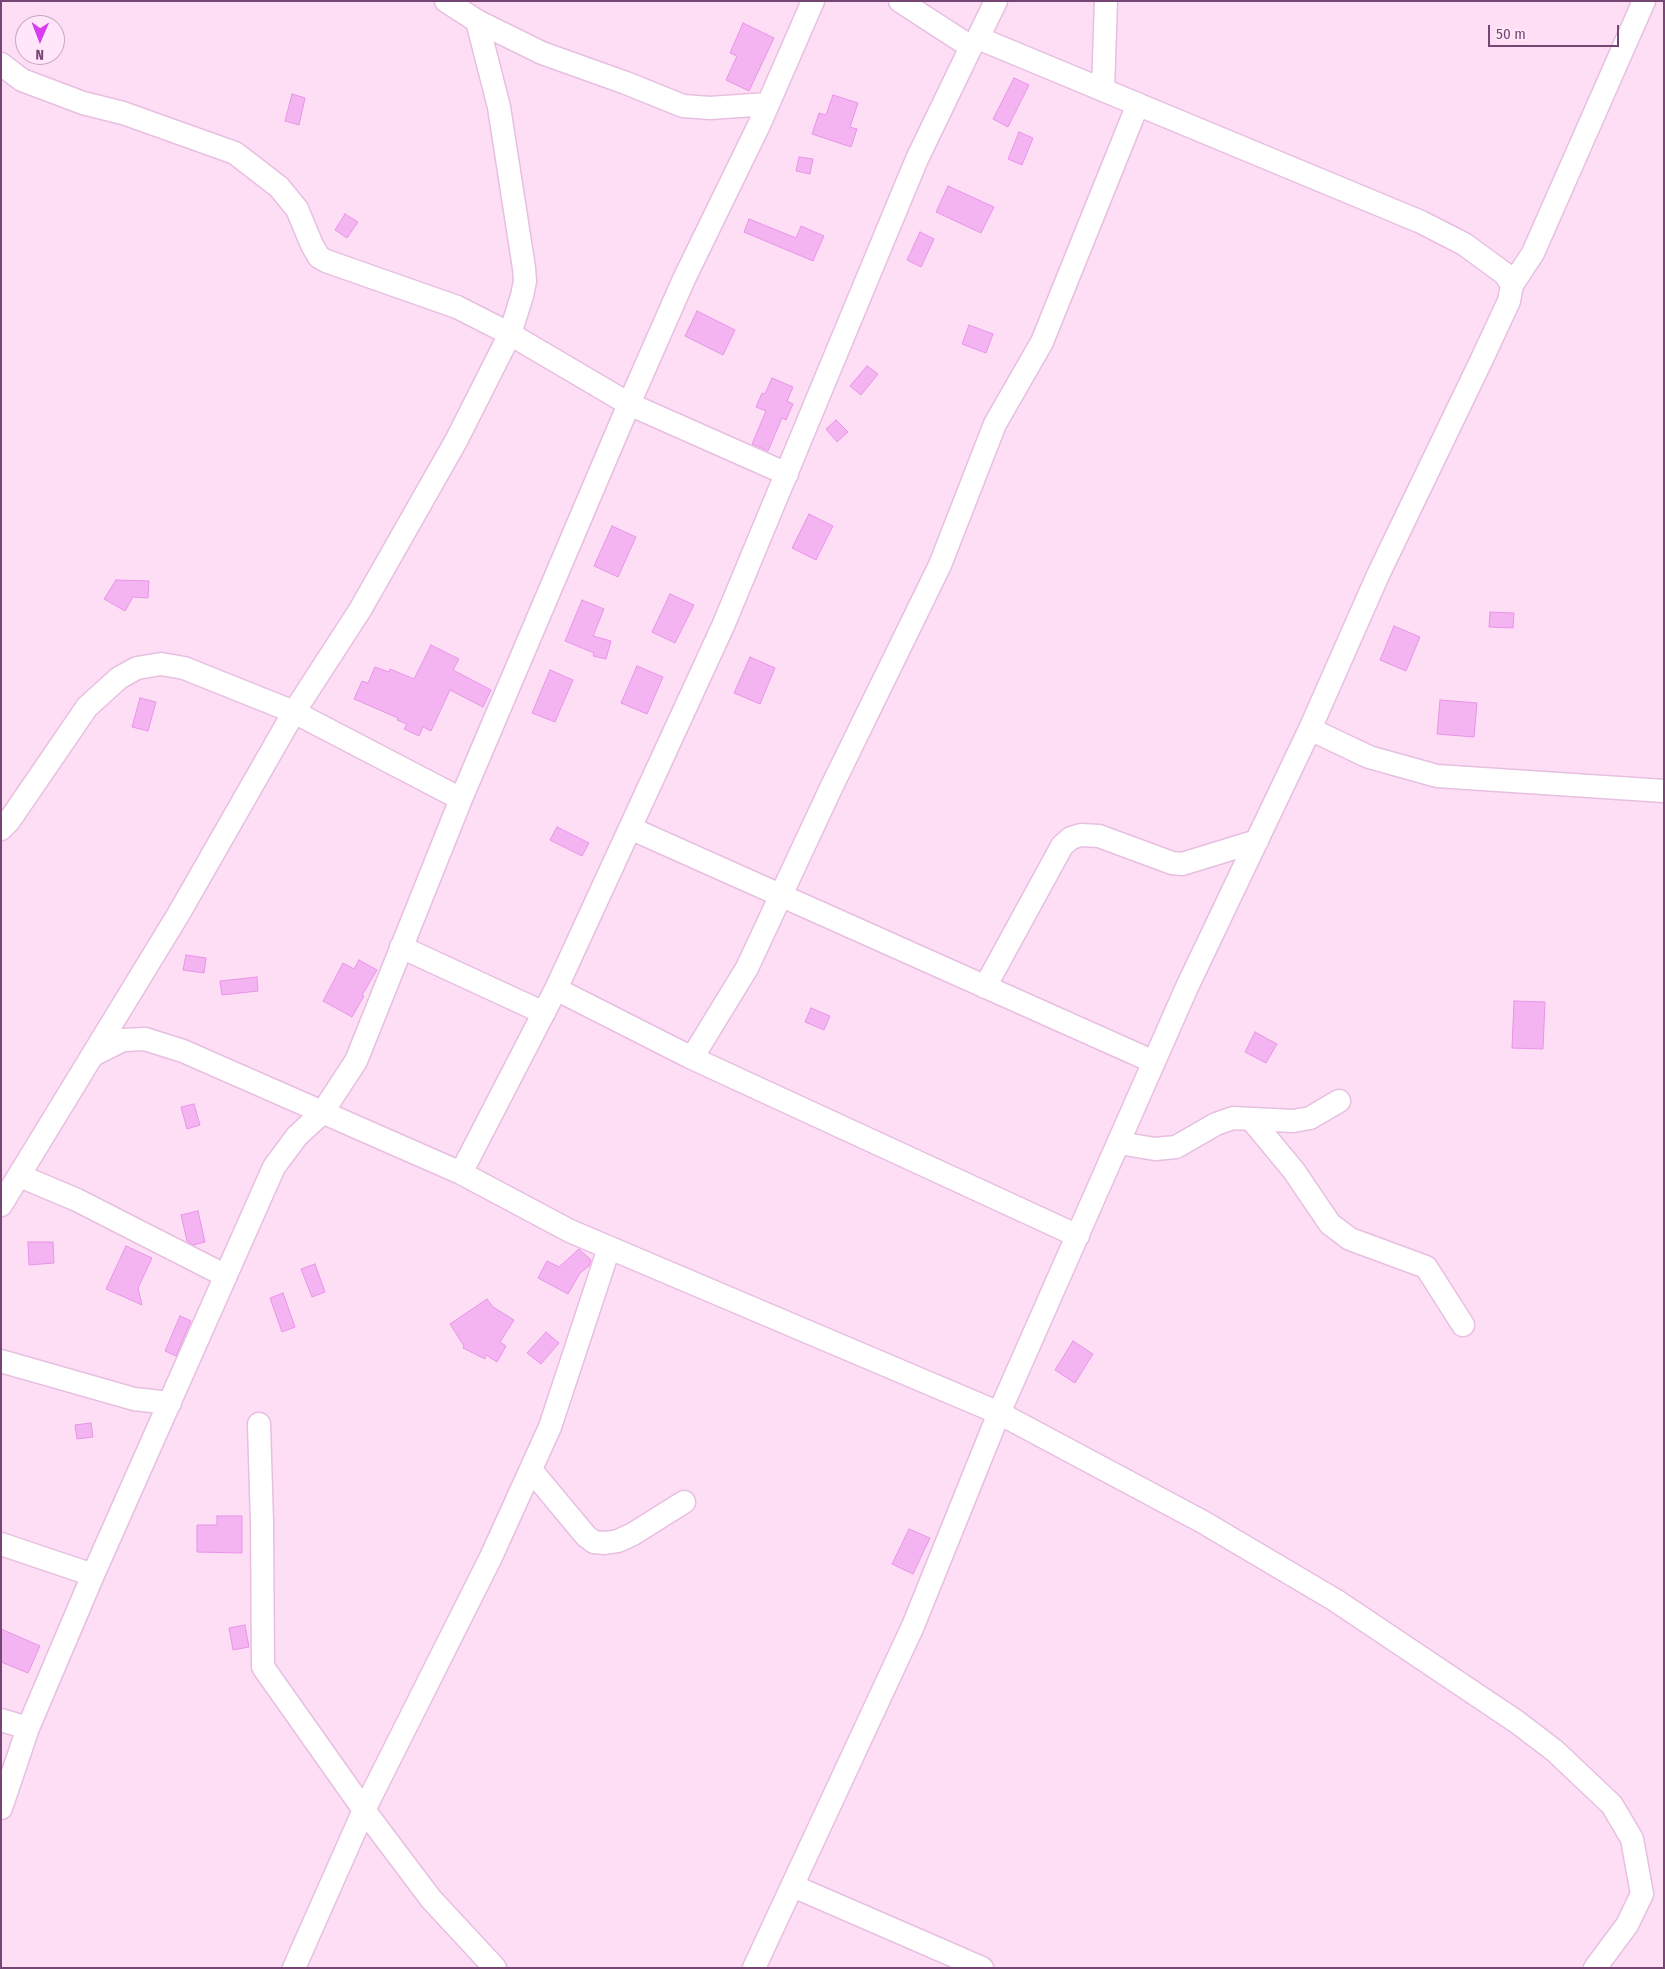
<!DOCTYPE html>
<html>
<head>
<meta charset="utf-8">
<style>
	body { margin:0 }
	#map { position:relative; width:1665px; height:1969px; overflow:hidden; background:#fedef5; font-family:"Fira Sans Condensed",sans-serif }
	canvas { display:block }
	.frame { position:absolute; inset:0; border:2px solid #754574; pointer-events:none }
	.north { position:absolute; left:15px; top:15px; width:50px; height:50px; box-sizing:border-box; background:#ffe6f9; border:1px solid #c8a6c4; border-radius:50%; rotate:181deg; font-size:14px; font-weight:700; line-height:20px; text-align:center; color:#754574 }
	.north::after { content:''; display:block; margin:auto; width:18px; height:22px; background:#d83bf0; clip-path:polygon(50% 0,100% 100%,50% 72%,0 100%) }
	.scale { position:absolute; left:1488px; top:25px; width:131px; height:22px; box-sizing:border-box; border:2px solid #754574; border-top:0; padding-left:6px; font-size:15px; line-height:18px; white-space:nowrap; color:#754574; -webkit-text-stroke:4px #ffe6f9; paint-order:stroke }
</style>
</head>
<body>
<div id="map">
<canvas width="1665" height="1969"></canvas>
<div class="frame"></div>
<div class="north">N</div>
<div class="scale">50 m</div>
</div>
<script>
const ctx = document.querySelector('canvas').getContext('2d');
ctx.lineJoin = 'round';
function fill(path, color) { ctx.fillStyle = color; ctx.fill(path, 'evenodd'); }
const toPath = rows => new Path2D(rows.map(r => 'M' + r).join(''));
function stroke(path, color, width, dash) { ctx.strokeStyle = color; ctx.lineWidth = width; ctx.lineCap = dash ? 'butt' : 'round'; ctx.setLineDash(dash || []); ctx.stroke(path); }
const building = toPath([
	[743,23,774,38,749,91,726,80,737,56,730,53,743,23],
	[1014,78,1029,85,1008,127,993,119,1014,78],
	[292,94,305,98,299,125,285,121,292,94],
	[833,95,858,103,850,127,857,129,851,147,812,134,819,113,826,115,833,95],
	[1019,132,1033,138,1022,165,1008,159,1019,132],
	[799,157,813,159,810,174,796,171,799,157],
	[948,186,994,207,981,233,936,212,948,186],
	[345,214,358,222,347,238,335,230,345,214],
	[749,219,796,238,801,226,824,236,813,261,744,232,749,219],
	[920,232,934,239,921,267,907,260,920,232],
	[697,311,735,330,723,355,685,336,697,311],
	[969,325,993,334,986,353,962,344,969,325],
	[867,366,878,374,861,395,850,386,867,366],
	[772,378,793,387,787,401,793,404,786,420,782,418,768,451,752,444,766,411,756,407,762,393,765,394,772,378],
	[836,420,848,432,837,442,826,429,836,420],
	[809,514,833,526,816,560,792,548,809,514],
	[612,526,636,537,618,577,594,566,612,526],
	[116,580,149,581,148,598,133,597,125,611,104,599,116,580],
	[670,594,694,605,675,643,652,632,670,594],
	[582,600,604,609,593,636,611,641,606,659,593,656,594,653,565,641,582,600],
	[1490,612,1514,613,1513,628,1489,627,1490,612],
	[1394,626,1420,637,1406,671,1380,660,1394,626],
	[431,645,459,659,453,670,491,690,483,707,450,690,431,731,423,727,419,736,404,729,407,724,397,720,398,718,354,699,362,681,368,683,375,667,389,672,390,669,414,679,431,645],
	[750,657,775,668,760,704,734,693,750,657],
	[637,666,663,677,647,714,621,703,637,666],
	[550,670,573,680,555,722,532,713,550,670],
	[140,698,156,702,148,731,132,727,140,698],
	[1440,700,1477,703,1474,737,1437,734,1440,700],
	[557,827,589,843,582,856,550,840,557,827],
	[186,955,206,958,204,973,183,970,186,955],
	[359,960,377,970,362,995,364,996,352,1017,323,1001,343,963,354,969,359,960],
	[257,977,258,991,222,995,220,981,257,977],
	[1514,1001,1545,1002,1543,1049,1512,1048,1514,1001],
	[811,1008,830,1016,824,1030,805,1022,811,1008],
	[1255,1032,1277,1044,1266,1063,1245,1052,1255,1032],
	[194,1104,200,1125,187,1129,181,1107,194,1104],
	[198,1211,205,1242,193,1245,187,1241,181,1215,198,1211],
	[28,1242,53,1242,54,1263,29,1265,28,1242],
	[126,1246,152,1258,138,1288,142,1305,106,1289,126,1246],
	[579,1249,591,1260,589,1266,580,1273,568,1294,538,1278,547,1261,559,1267,579,1249],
	[315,1264,325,1292,312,1297,301,1269,315,1264],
	[283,1293,295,1327,282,1332,270,1298,283,1293],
	[487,1299,493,1307,514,1320,500,1342,506,1346,497,1362,486,1355,485,1359,463,1348,464,1346,450,1324,487,1299],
	[180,1316,191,1321,176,1356,165,1351,180,1316],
	[546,1332,559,1343,541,1364,527,1353,546,1332],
	[1073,1341,1093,1354,1075,1383,1055,1370,1073,1341],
	[91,1423,93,1437,77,1439,75,1425,91,1423],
	[217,1516,242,1516,242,1553,197,1552,197,1525,217,1525,217,1516],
	[909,1529,930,1538,913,1574,892,1564,909,1529],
	[245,1625,249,1647,233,1650,229,1628,245,1625],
	[1,1629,40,1646,28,1673,1,1662,1,1629]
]);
fill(building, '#f4b4f2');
stroke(building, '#e894e6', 1);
const minor = toPath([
	[446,1,477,21,542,53,626,83,683,106,710,108,768,104],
	[900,1,971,47],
	[1,64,22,80,83,103,123,113,235,153,279,187,297,209,312,245,319,257,326,261,457,307,510,334,629,404,787,474],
	[1103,90,1106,1],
	[1512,285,1533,253,1644,1],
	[1310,729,1369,757,1437,776,1664,791],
	[630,828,1154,1062],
	[1,829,9,821,87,707,119,678,137,668,161,664,184,668,294,712,461,799],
	[401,947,544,1013],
	[985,987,1062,846,1071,838,1081,835,1099,836,1172,863,1182,864,1257,841],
	[556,989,692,1058,1078,1236],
	[93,1055,123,1040,145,1039,183,1051,461,1173,570,1231,999,1413,1203,1522,1335,1600,1517,1722,1555,1751,1612,1805,1632,1839,1642,1894,1627,1925,1595,1968],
	[692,1058,747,968,831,788,940,565,995,424,1042,342,1138,104],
	[1251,1119,1294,1171,1330,1224,1350,1239,1426,1267,1463,1325],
	[1119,1143,1155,1149,1176,1147,1216,1124,1233,1118,1293,1121,1310,1118,1339,1101],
	[461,1173,556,989,723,626,917,159,971,47,978,38,996,1],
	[20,1176,77,1200,226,1276],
	[1,1205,178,915,294,712,360,610,456,441,510,334,522,296,525,281,524,268,499,107,477,21],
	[1,1361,134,1399,170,1403],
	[259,1424,262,1522,263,1667,364,1810,431,1899,495,1968],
	[531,1470,586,1536,594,1542,605,1543,618,1541,633,1534,684,1502],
	[1,1544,93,1575],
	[1,1720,28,1728],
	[1,1808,28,1728,93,1575,274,1167,297,1136,322,1113,356,1061,461,799,629,404,684,279,759,125,813,1],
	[793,1886,982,1968],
	[294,1968,364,1810,491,1557,550,1427,609,1248],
	[754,1968,913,1626,999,1413,1187,987,1310,729,1378,575,1482,359,1509,301,1512,285,1505,274,1464,244,1421,222,978,38]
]);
stroke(minor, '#e7bfe1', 25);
stroke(minor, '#fff', 22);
</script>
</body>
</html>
